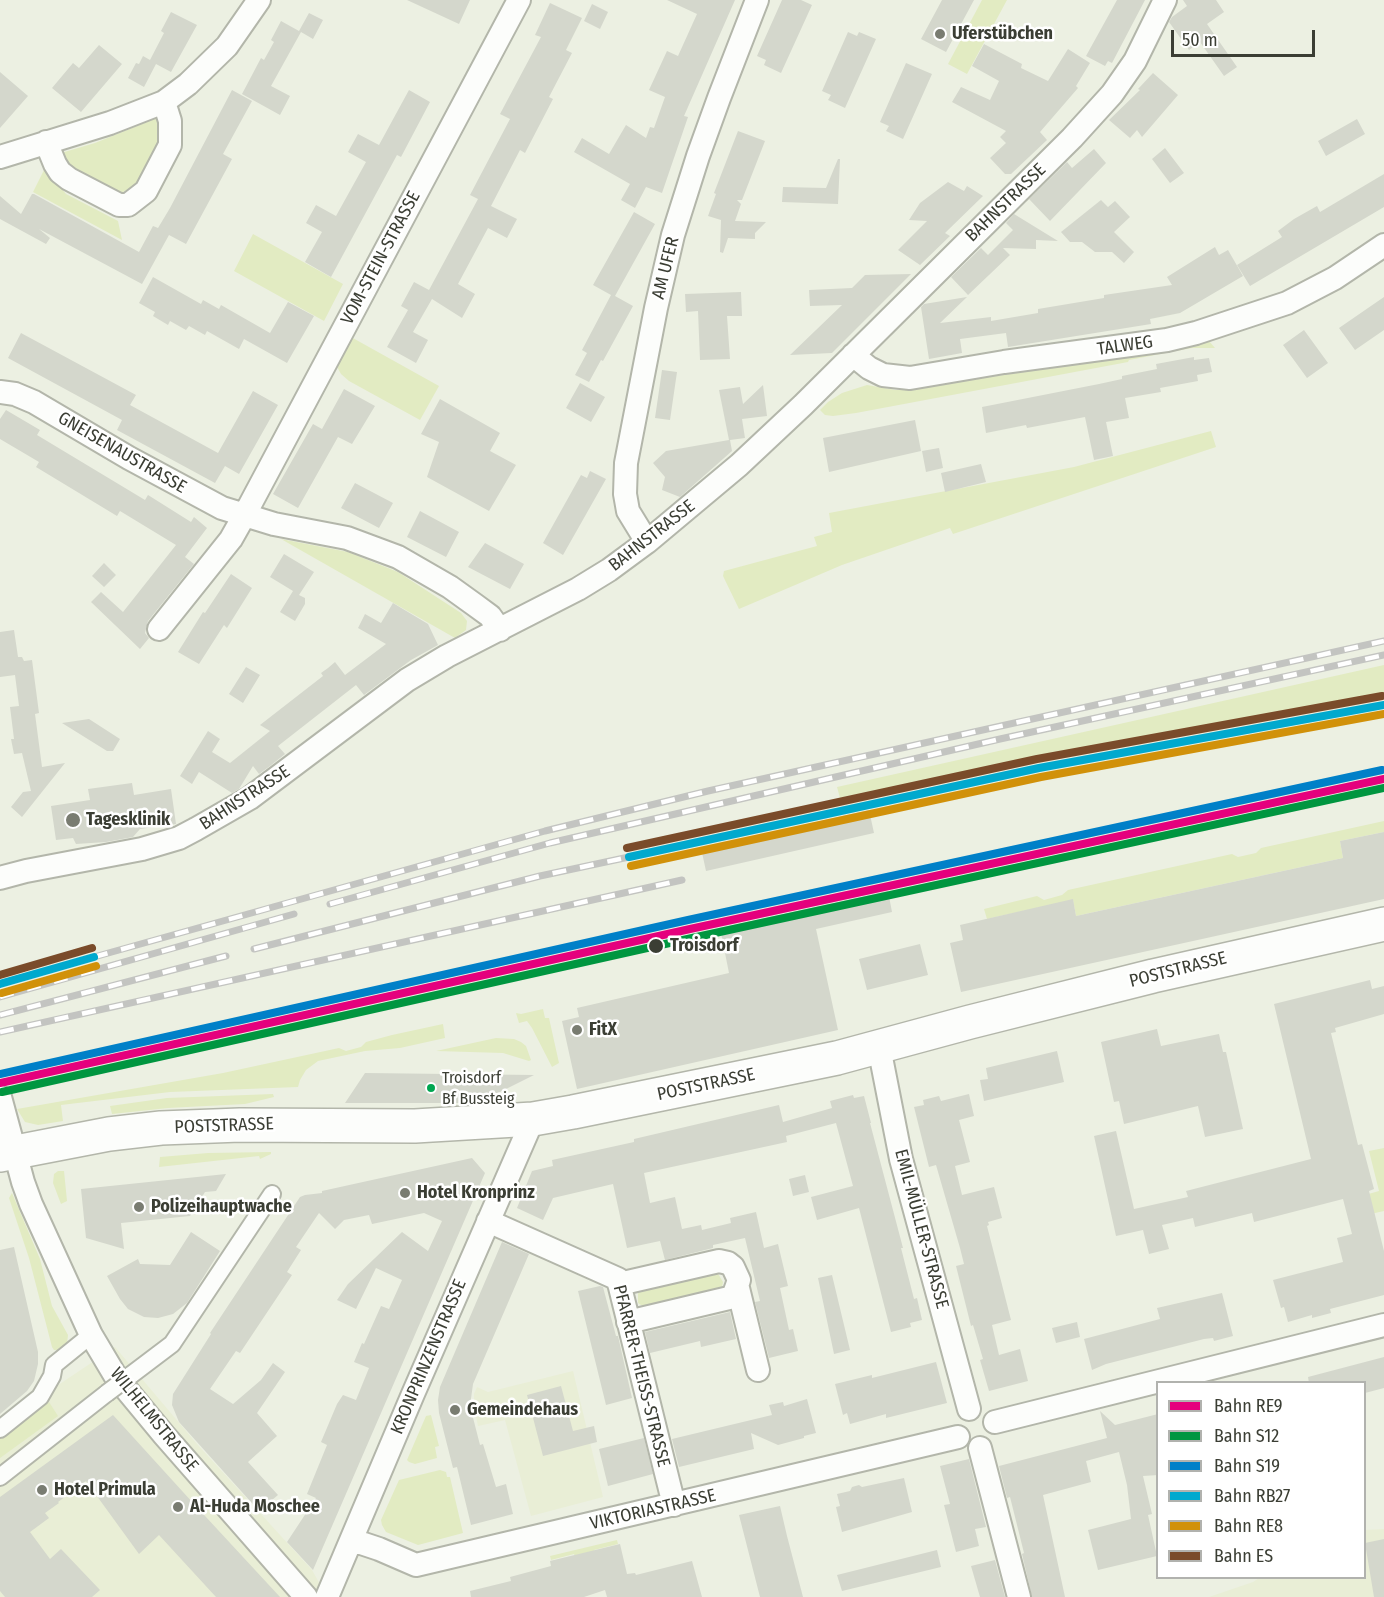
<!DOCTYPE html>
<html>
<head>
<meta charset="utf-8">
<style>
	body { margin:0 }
	#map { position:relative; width:1384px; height:1597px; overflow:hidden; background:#ecf0e2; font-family:"Fira Sans Condensed",sans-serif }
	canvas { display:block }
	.legend { position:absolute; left:1156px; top:1381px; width:210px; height:198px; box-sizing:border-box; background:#fff; border:2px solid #b1b2ae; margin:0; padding:8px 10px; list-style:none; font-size:18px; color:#3b3e34 }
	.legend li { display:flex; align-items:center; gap:12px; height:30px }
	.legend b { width:30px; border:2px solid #b1b2ae }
	.scale { position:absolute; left:1171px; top:30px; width:144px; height:27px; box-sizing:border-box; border:3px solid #3b3e34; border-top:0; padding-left:8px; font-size:18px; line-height:21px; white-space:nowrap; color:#3b3e34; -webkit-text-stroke:4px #fff; paint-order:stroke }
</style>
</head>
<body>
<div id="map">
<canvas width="1384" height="1597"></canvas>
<ul class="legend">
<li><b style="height:8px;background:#e5007d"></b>Bahn RE9</li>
<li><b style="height:8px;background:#009640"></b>Bahn S12</li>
<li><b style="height:8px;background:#0080c8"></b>Bahn S19</li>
<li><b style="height:8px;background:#00a9ce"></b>Bahn RB27</li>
<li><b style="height:8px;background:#d1910a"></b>Bahn RE8</li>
<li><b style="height:8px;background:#7a4b2a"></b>Bahn ES</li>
</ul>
<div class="scale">50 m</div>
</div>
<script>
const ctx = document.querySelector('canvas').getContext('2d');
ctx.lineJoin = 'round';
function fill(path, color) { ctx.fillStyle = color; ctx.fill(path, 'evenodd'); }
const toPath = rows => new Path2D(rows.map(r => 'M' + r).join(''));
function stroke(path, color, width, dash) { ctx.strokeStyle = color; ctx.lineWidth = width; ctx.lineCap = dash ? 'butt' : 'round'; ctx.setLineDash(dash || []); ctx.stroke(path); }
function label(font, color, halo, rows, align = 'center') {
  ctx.font = font + ' "Fira Sans Condensed",sans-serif'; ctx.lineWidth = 5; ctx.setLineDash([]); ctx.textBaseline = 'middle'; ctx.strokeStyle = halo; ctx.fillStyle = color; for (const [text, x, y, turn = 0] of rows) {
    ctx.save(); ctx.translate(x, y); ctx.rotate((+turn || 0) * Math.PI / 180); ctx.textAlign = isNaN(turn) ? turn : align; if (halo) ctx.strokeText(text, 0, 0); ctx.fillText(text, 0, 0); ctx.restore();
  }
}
fill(toPath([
	[115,1347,197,1444,312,1570,327,1597,0,1597,0,1424],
	[573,1371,603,1497,531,1516,505,1420,478,1426,474,1406,474,1394,477,1387,488,1392],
	[1384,1529,1384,1597,1209,1597,1253,1582,1259,1578,1364,1578,1365,1530]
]), '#e9eed6');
fill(toPath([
	[982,0,1007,0,967,74,948,64],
	[159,117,165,130,141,180,133,187,121,193,112,193,67,172,61,153,95,143],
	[45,168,66,194,118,221,122,240,33,192],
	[253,234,343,284,324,321,234,271],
	[351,337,439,386,420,420,349,381,341,374,336,365],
	[1209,341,1215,348,1192,348,1129,360,1128,362,856,413,833,416,825,415,820,410,828,402,842,393,867,385,896,390,912,389,1153,352],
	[1211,431,1216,447,953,534,950,528,842,565,739,609,723,576,724,571,817,546,814,537,832,532,829,513,1074,467],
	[281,539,348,552,398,572,461,613,467,621,466,630,455,638],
	[1384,665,1384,696,1072,750,840,798,837,787],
	[1384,821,1384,832,1340,841,1343,858,1076,916,1073,900,987,919,984,909,1037,896,1044,900,1062,895,1068,890,1232,854,1238,857,1256,853,1261,848],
	[543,1009,545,1018,549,1018,559,1063,552,1067,532,1028,527,1021,519,1023,516,1013,521,1014],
	[443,1024,445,1038,400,1048,365,1051,318,1061,306,1070,300,1080,298,1087,170,1092,61,1105,63,1121,38,1125,25,1122,17,1109,223,1073,339,1048,346,1051,361,1047,366,1042,392,1035],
	[496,1038,514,1039,521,1042,526,1046,531,1060,529,1061,503,1053,436,1051],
	[273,1094,274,1097,245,1104,168,1108,112,1114,110,1106,167,1098],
	[1384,1148,1384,1211,1357,1217,1351,1199,1379,1191,1369,1151],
	[271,1152,271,1154,260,1159,259,1156,159,1167,160,1157,208,1153],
	[58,1171,64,1171,67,1201,61,1204,53,1183,54,1174],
	[12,1193,40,1259,52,1306,68,1335,67,1344,60,1350,54,1350,52,1347,29,1258,9,1198],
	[717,1272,723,1282,722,1287,717,1292,647,1309,638,1303,638,1291,643,1288],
	[49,1402,58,1416,0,1458,0,1438],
	[431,1415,439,1446,435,1447,437,1458,415,1464,409,1462,407,1460,426,1416],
	[440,1470,446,1472,447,1477,450,1477,463,1533,418,1545,386,1532,382,1525,381,1520,399,1480],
	[617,1540,618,1544,594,1550,595,1554,576,1559,574,1554,551,1560,550,1556]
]), '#e2ebc2');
fill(toPath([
	[407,0,470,0,459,24],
	[667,0,735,0,684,116,688,117,662,193,646,187,635,208,621,200,630,184,574,152,582,138,609,154,626,125,646,138,650,127,654,128,665,97,649,90,667,51,678,56,697,14],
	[782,0,801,0,812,5,781,73,764,65,766,60,757,56],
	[942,0,974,0,946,52,921,39],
	[1117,0,1145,0,1112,63,1108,61,1105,66,1086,56],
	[1183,0,1216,0,1224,12,1207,24,1237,67,1224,76,1200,42,1189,50,1169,22,1172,17,1187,6],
	[550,3,582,18,566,50,572,53,549,97,553,99,525,153,520,150,491,206,517,219,507,238,488,228,458,284,475,294,462,318,432,299,413,332,428,340,416,363,387,347,408,310,401,306,414,282,429,290,478,199,470,195,510,119,500,114,541,37,535,35],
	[592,4,608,12,600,29,584,21],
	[171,12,197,25,171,72,156,64,144,87,128,78,136,63,139,64,143,56,150,60,164,33,161,31],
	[309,13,323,20,313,39,301,32,271,86,290,96,280,115,242,94,261,58,264,60,274,42,271,40,281,21,299,31],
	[848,32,857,36,859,32,876,39,845,108,828,100,831,95,822,91],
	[984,44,1022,64,1021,68,1048,81,1068,49,1090,63,1076,86,1078,88,1040,132,1047,140,1011,174,1005,174,990,158,1006,143,1000,137,1006,131,952,102,961,87,990,100,999,81,972,66],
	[99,45,122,64,81,112,52,88,73,63,79,68],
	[906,63,932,74,903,139,886,131,889,126,880,122],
	[0,72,28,96,0,128],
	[1153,73,1178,95,1142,137,1137,130,1130,138,1109,120,1140,90,1138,89],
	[232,90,252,101,223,154,232,159,186,244,169,235,142,284,39,229,50,238,46,244,0,219,0,196,21,214,32,194,34,194,139,252,153,226,158,228,170,208],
	[409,90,430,102,401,157,397,155,331,277,305,262,322,232,306,223,316,205,336,216,366,162,348,152,358,134,379,145],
	[1357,119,1365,134,1326,156,1318,141],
	[738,131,765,141,742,200,737,200,741,204,735,221,766,222,755,233,755,239,728,238,723,253,720,252,721,220,708,216,716,194,714,193],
	[1165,148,1184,173,1170,183,1152,159],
	[1094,149,1106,163,1050,221,1029,199,1067,162,1072,168],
	[838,159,840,159,838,204,782,202,783,187,826,188],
	[1384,174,1384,207,1250,286,1237,265,1282,237,1278,231,1294,219,1317,206,1320,212],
	[948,182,964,191,967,186,983,196,945,233,950,236,920,265,898,250,927,221,909,220,920,203],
	[1101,200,1108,207,1115,201,1130,217,1114,232,1134,252,1124,263,1112,252,1095,252,1082,242,1070,242,1061,232],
	[634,212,655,224,615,296,633,306,603,361,601,360,589,382,575,375,587,353,582,350,611,295,593,285],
	[1014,214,1058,241,1036,240,1036,249,1003,248,1010,255,968,295,951,277,981,248,988,255,1013,230,1006,223],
	[1215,247,1219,255,1228,250,1243,276,1180,313,1150,319,1151,324,1008,347,1006,333,960,339,962,353,929,359,921,307,924,304,967,297,940,323,991,317,991,321,1038,313,1038,309,1104,298,1104,295,1172,285,1167,277],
	[911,274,832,353,790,355,842,305,810,306,809,290,852,288,865,275],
	[153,277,201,304,203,300,219,309,221,305,270,333,288,302,314,316,287,363,244,339,239,349,207,331,205,335,189,326,186,330,170,321,168,325,153,316,155,312,139,303],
	[741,292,742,316,727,316,730,359,700,360,698,311,686,312,685,294],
	[1384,297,1384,330,1355,350,1339,328],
	[1304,330,1328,363,1307,378,1283,345],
	[21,333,136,395,130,405,218,453,253,391,278,405,239,474,225,466,215,483,117,430,122,420,8,358],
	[1194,357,1194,360,1209,358,1212,372,1197,375,1198,381,1160,388,1161,392,1125,398,1129,418,1106,422,1113,456,1094,460,1085,417,1027,428,1026,425,986,433,982,407,1099,384,1122,379,1122,376,1157,369,1156,364],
	[662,370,677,372,670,420,655,418],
	[580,383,605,397,591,422,566,408],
	[763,385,767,416,742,419,745,438,730,440,732,451,680,497,662,490,665,477,653,463,666,451,729,440,719,390,740,387,743,404],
	[344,389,375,406,352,444,338,437,298,508,273,494,313,424,322,429],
	[440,399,500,433,490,451,516,465,489,511,427,477,439,442,421,434],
	[6,410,40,430,37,435,145,500,148,495,191,522,194,517,207,528,185,557,194,564,148,621,145,633,149,638,140,649,91,602,101,592,123,612,176,545,120,511,117,516,36,467,39,462,0,439,0,419],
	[915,420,921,451,829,472,823,438],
	[939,448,943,468,926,472,922,451],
	[981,464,986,482,945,492,941,473],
	[590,471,606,479,563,555,543,543,581,475,587,478],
	[355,483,393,503,379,528,341,508],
	[420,511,459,532,446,557,407,537],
	[485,543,524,564,510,589,468,567],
	[284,554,314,572,299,595,305,598,305,604,295,621,280,612,293,591,270,577],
	[104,563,116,575,104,587,92,576],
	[231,574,252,588,227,628,224,625,199,664,178,652,203,612,205,613],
	[393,603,428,624,438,645,411,660,364,695,356,685,278,746,285,754,270,766,259,774,253,766,239,789,232,793,199,772,192,784,180,776,208,731,220,739,212,752,230,763,270,731,260,725,323,676,321,673,328,668,335,662,345,675,386,644,358,628,365,614,381,623],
	[14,630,18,657,22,657,24,661,32,660,39,713,35,714,42,767,65,763,22,817,11,807,23,792,31,791,22,753,14,754,11,739,14,739,10,707,19,706,15,675,0,677,0,632],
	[246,667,260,675,243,703,229,694],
	[89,719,120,739,113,751,107,751,62,723],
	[132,783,134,795,171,789,176,824,140,829,133,837,106,842,76,844,73,838,56,840,51,806,90,800,88,789],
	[869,810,874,833,706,871,701,848],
	[1384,832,1384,899,961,992,950,943,963,940,960,925,1073,899,1076,916,1343,858,1340,841],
	[888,891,892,912,816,929,838,1030,577,1089,562,1021,579,1017,577,1008,729,973,720,928],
	[920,944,928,975,867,990,859,959],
	[1370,980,1372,989,1384,986,1384,1014,1335,1028,1336,1032,1331,1033,1358,1145,1362,1144,1374,1189,1369,1191,1384,1251,1384,1295,1330,1309,1331,1313,1312,1318,1312,1315,1288,1322,1284,1307,1281,1308,1273,1280,1343,1262,1337,1238,1352,1234,1343,1199,1254,1222,1252,1213,1195,1227,1193,1218,1162,1225,1169,1249,1149,1254,1143,1230,1116,1236,1094,1136,1116,1131,1134,1209,1188,1197,1186,1191,1311,1159,1274,1004],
	[1157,1029,1161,1046,1219,1034,1223,1052,1226,1052,1243,1129,1205,1137,1198,1106,1124,1124,1119,1101,1114,1102,1101,1042],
	[1057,1051,1064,1082,984,1101,980,1080,988,1079,986,1068],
	[365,1073,534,1075,496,1094,482,1103,345,1103],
	[969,1094,974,1116,959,1120,970,1162,955,1166,962,1195,994,1187,1002,1218,988,1222,989,1225,987,1226,1011,1320,992,1325,999,1355,1020,1349,1028,1381,989,1391,980,1360,983,1359,973,1325,971,1326,956,1266,964,1264,960,1248,936,1165,929,1167,914,1107,924,1105,923,1100,939,1096,941,1101],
	[853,1095,854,1098,864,1096,871,1123,870,1123,903,1248,901,1248,914,1299,917,1298,922,1320,910,1323,911,1327,891,1332,859,1208,817,1220,811,1197,853,1186,836,1123,786,1136,787,1142,644,1173,650,1203,675,1197,682,1229,701,1225,702,1230,731,1223,730,1218,756,1212,764,1248,778,1244,788,1286,780,1288,789,1330,793,1329,798,1351,769,1358,755,1302,760,1301,745,1238,713,1245,713,1248,665,1260,660,1241,627,1248,613,1184,553,1198,543,1220,517,1208,532,1171,553,1166,552,1160,634,1142,634,1139,779,1105,783,1122,832,1108,830,1101],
	[472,1158,485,1173,313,1570,287,1542,316,1498,307,1494,327,1445,321,1442,337,1404,343,1395,356,1400,369,1368,354,1362,362,1343,364,1344,381,1306,389,1309,402,1280,376,1268,356,1309,337,1300,348,1284,402,1232,428,1251,442,1221,424,1213,372,1224,369,1215,344,1220,335,1229,319,1213,296,1247,301,1250,287,1272,292,1275,240,1353,236,1351,210,1389,233,1404,261,1380,273,1363,285,1372,257,1413,277,1436,248,1462,278,1495,259,1511,179,1422,172,1405,173,1394,211,1334,210,1333,300,1197,305,1195,322,1193,322,1191],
	[226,1174,216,1191,205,1192,190,1216,121,1223,124,1249,86,1238,81,1189],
	[805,1175,809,1192,793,1196,789,1179],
	[191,1232,220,1251,187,1303,173,1314,158,1318,144,1317,128,1309,120,1299,107,1276,138,1259,140,1264,170,1265],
	[502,1242,529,1254,473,1384,470,1406,480,1445,483,1444,496,1487,506,1484,513,1514,471,1525,457,1467,453,1468,439,1413,438,1400,440,1387],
	[14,1247,38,1352,38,1364,34,1381,27,1391,0,1414,0,1250],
	[832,1275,850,1350,834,1354,818,1278],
	[600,1286,603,1287,616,1336,618,1336,632,1398,606,1405,578,1291],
	[1222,1293,1233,1336,1214,1341,1213,1338,1204,1339,1106,1364,1092,1370,1084,1339,1160,1319,1157,1308],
	[730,1312,736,1339,701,1347,700,1341,650,1353,645,1332],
	[1077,1322,1080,1337,1056,1343,1052,1328],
	[1384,1357,1384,1388,1365,1393,1365,1383,1309,1383,1308,1377],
	[936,1362,947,1403,886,1418,886,1414,850,1424,847,1413,843,1415,835,1384,872,1375,872,1378],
	[561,1386,573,1431,594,1426,597,1442,543,1456,527,1395],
	[807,1399,816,1433,804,1436,804,1438,778,1445,751,1433,754,1449,679,1467,672,1439,772,1415,769,1405,783,1402,784,1406],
	[1100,1411,1115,1425,1158,1414,1158,1475,1143,1476,1152,1514,1148,1515,1157,1556,1098,1570,1088,1530,1131,1519,1127,1485,1119,1452,1086,1461,1091,1482,1043,1495,1065,1597,1032,1597,1022,1554,1024,1553,1010,1497,1007,1498,999,1466,1107,1438],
	[113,1415,193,1503,280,1597,216,1597,159,1535,139,1554,86,1481,58,1502,59,1503,45,1513,49,1518,30,1532,50,1559,61,1549,100,1590,92,1597,5,1597,0,1591,0,1497],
	[644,1438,653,1474,608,1486,599,1449],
	[969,1459,986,1527,975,1529,979,1546,956,1552,944,1505,950,1504,940,1466],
	[904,1478,912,1512,842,1532,836,1507,840,1506,837,1494,850,1491,852,1487,859,1485,862,1487],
	[780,1506,787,1536,803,1597,760,1597,739,1515],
	[1384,1539,1384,1597,1374,1597,1365,1543],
	[620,1544,627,1574,635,1573,636,1575,692,1561,702,1597,607,1597,605,1590,584,1597,471,1597,470,1591,511,1581,510,1577,551,1566,550,1561],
	[937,1550,941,1567,842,1591,837,1575],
	[995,1560,1005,1597,980,1597,971,1566]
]), '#d4d7cc');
const pedestrian = toPath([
	[131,1375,172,1344,272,1194],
	[0,1429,40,1397,52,1376,54,1365,91,1335],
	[0,1477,107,1393]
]);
const minor = toPath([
	[46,142,55,164,60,172,69,179,119,205,128,205,146,191,170,145,170,121,164,102],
	[0,157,110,123,164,102,188,84,227,46,259,0],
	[853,355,869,368,883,375,910,378,1004,362,1167,340,1196,333,1287,303,1335,278,1384,245],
	[0,392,15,394,34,402,129,458,222,508,274,524,347,538,398,557,450,587,475,605,490,616,500,630],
	[647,542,628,511,625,494,626,463,656,308,673,235,698,156,719,98,757,0],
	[159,629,231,539,244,516,519,0],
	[0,878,26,871,142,849,179,838,196,829,250,798,407,680,447,656,578,589,609,570,647,542,739,465,803,405,1072,138,1112,94,1135,61,1165,0],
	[879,1047,901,1159,969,1409],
	[0,1097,23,1182,31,1204,91,1335,116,1377,164,1435,306,1597],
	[488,1221,618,1279,674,1505],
	[619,1284,719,1261,728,1263,733,1267,739,1280,734,1294,729,1298,628,1322],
	[738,1288,758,1370],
	[995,1422,1384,1325],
	[980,1448,1019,1597],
	[350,1543,361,1543,379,1549,416,1565,958,1437],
	[327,1597,413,1394,533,1119]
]);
const primary = toPath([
	[0,1155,109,1134,161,1128,240,1125,415,1126,533,1119,573,1112,837,1058,970,1022,1153,976,1384,924]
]);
stroke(pedestrian, '#b3b6aa', 20);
stroke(minor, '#b3b6aa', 26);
stroke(primary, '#b3b6aa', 36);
stroke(pedestrian, '#fcfdfb', 16);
stroke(minor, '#fcfdfb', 22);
stroke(primary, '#fcfdfb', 33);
const rail = toPath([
	[330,904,550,843,1000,739,1384,655],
	[254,949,540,876,629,857],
	[94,957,545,831,708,791,1384,641],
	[0,997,294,914],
	[0,1015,226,956],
	[0,1032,682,880]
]);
stroke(rail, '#c3c4c1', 7);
stroke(rail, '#fff', 4.5, [14]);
const pedestrianBridge = toPath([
	[107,1393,131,1375]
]);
stroke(pedestrianBridge, '#b3b6aa', 20, []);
stroke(pedestrianBridge, '#fcfdfb', 16);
stroke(toPath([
	[0,1083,690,929,1384,779]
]), '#e5007d', 8);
stroke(toPath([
	[2,1092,692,938,1384,788]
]), '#009640', 8);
stroke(toPath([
	[0,1074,688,920,1382,770]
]), '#0080c8', 8);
stroke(toPath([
	[629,857,1039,768,1384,705],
	[0,984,94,957]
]), '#00a9ce', 8);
stroke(toPath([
	[631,866,1041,777,1384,714],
	[2,993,96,966]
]), '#d1910a', 8);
stroke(toPath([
	[627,848,1037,759,1382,696],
	[0,975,92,948]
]), '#7a4b2a', 8);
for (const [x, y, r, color] of [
	[940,34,6,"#797c71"],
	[73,820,8,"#797c71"],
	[656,946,8,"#3b3e34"],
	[577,1030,6,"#797c71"],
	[431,1088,5,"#00a651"],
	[405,1193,6,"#797c71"],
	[139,1207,6,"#797c71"],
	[455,1410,6,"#797c71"],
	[42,1490,6,"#797c71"],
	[178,1507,6,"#797c71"]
]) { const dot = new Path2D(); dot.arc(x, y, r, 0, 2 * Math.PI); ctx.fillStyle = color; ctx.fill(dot); stroke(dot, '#fff', 2); }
label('16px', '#3b3e34', '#fff', [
	["Troisdorf",442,1079],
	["Bf Bussteig",442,1100]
], 'left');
label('bold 18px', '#3b3e34', '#fff', [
	["Uferstübchen",952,34],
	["Tagesklinik",86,820],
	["FitX",589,1030],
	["Hotel Kronprinz",417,1193],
	["Polizeihauptwache",151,1207],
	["Gemeindehaus",467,1410],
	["Hotel Primula",54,1490],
	["Al-Huda Moschee",190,1507]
], 'left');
label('18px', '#3b3e34', '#fff', [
	["BAHNSTRASSE",1006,203,-44],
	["VOM-STEIN-STRASSE",381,258,-62],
	["AM UFER",666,268,-76],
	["TALWEG",1125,346,-8],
	["GNEISENAUSTRASSE",122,453,30],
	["BAHNSTRASSE",652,536,-38],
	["BAHNSTRASSE",245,798,-33],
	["POSTSTRASSE",1178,970,-14],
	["POSTSTRASSE",706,1085,-12],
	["POSTSTRASSE",224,1126,-2],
	["EMIL-MÜLLER-STRASSE",921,1229,75],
	["KRONPRINZENSTRASSE",429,1357,-67],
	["PFARRER-THEISS-STRASSE",641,1376,76],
	["WILHELMSTRASSE",154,1420,51],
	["VIKTORIASTRASSE",653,1510,-13]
]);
label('bold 18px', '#3b3e34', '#fff', [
	["Troisdorf",670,946]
], 'left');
</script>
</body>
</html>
